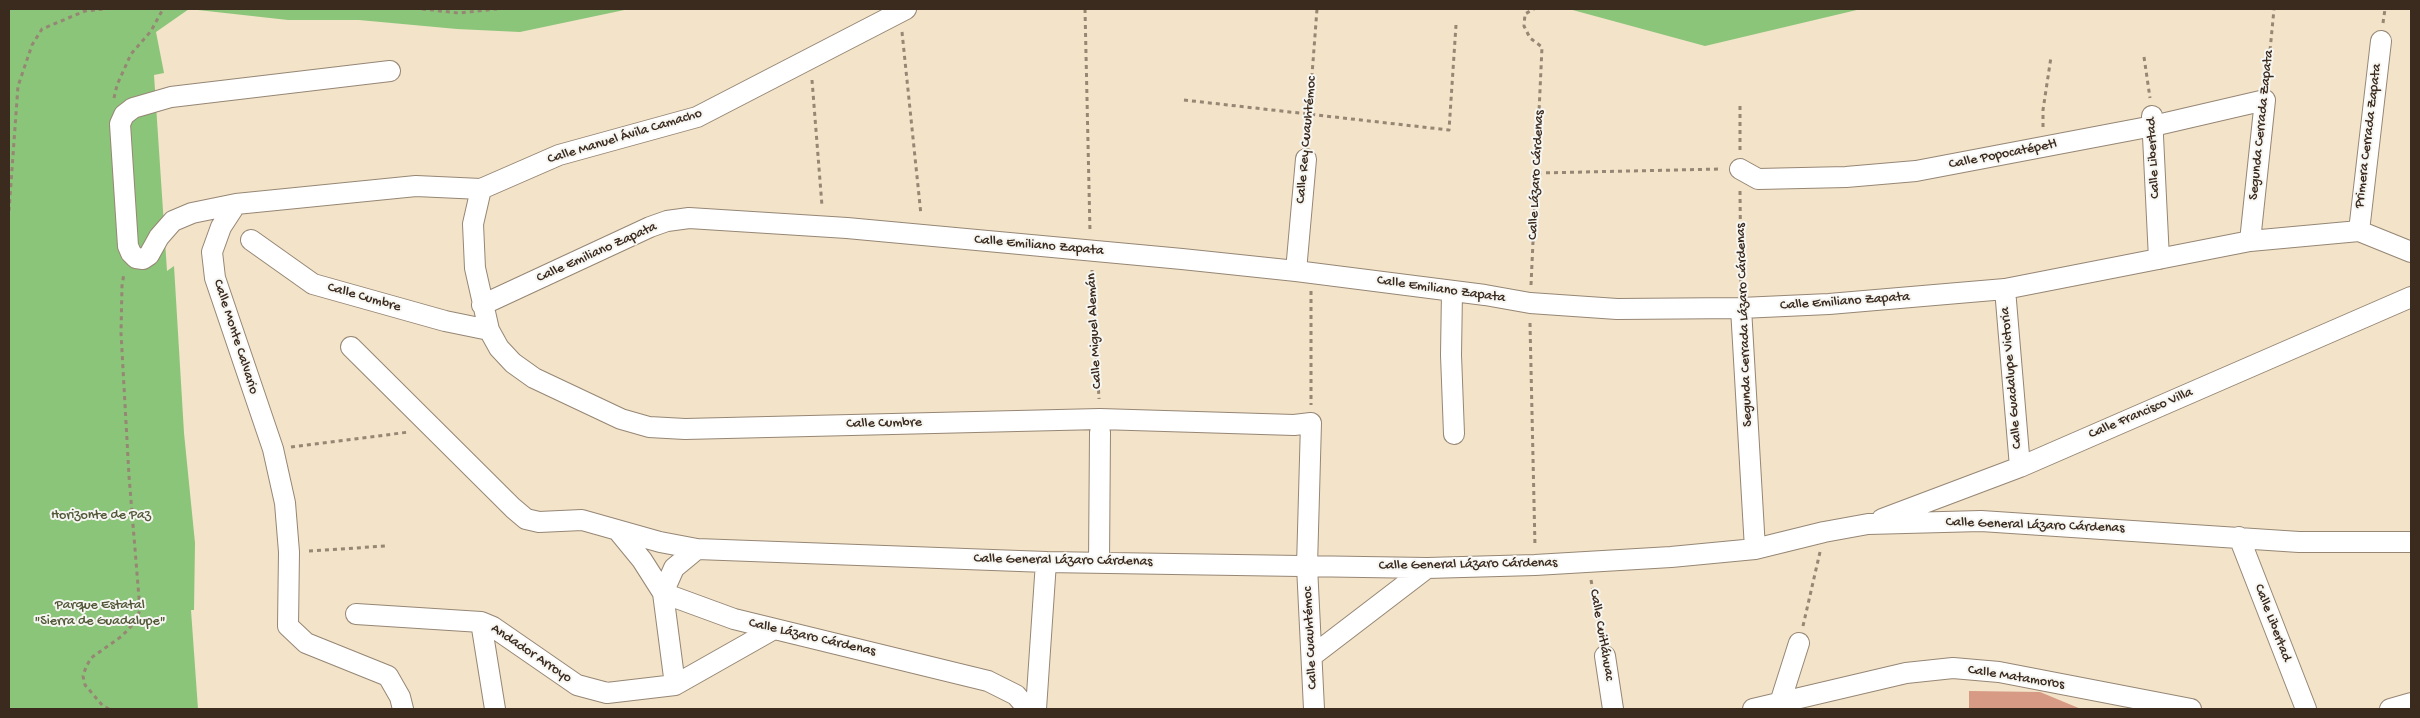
<!DOCTYPE html>
<html>
<head>
<meta charset="utf-8">
<style>
	body { margin:0 }
	#map { position:relative; width:2420px; height:718px; overflow:hidden; background:#f2e3c9; font-family:"Gochi Hand",sans-serif }
	canvas { display:block }
	.frame { position:absolute; inset:0; border:10px solid #3b2a1e; pointer-events:none }
</style>
</head>
<body>
<div id="map">
<canvas width="2420" height="718"></canvas>
<div class="frame"></div>
</div>
<script>
const ctx = document.querySelector('canvas').getContext('2d');
ctx.lineJoin = 'round';
function fill(path, color) { ctx.fillStyle = color; ctx.fill(path, 'evenodd'); }
const toPath = rows => new Path2D(rows.map(r => 'M' + r).join(''));
function stroke(path, color, width, dash) { ctx.strokeStyle = color; ctx.lineWidth = width; ctx.lineCap = dash ? 'butt' : 'round'; ctx.setLineDash(dash || []); ctx.stroke(path); }
function label(font, color, halo, rows, align = 'center') {
  ctx.font = font + ' "Gochi Hand",sans-serif'; ctx.lineWidth = 4; ctx.setLineDash([]); ctx.textBaseline = 'middle'; ctx.strokeStyle = halo; ctx.fillStyle = color; for (const [text, x, y, turn = 0] of rows) {
    ctx.save(); ctx.translate(x, y); ctx.rotate((+turn || 0) * Math.PI / 180); ctx.textAlign = isNaN(turn) ? turn : align; if (halo) ctx.strokeText(text, 0, 0); ctx.fillText(text, 0, 0); ctx.restore();
  }
}
fill(toPath([
	[9,9,629,9,520,32,457,29,359,20,288,20,189,9,156,32,164,73,154,75,167,271,174,266,184,433,195,543,194,610,191,610,198,709,9,709],
	[1569,9,1861,9,1705,46]
]), '#8bc579');
fill(toPath([
	[1969,691,2040,692,2081,709,1969,709]
]), '#d79a85');
const minor = toPath([
	[390,71,171,97,133,108,124,115,120,124,128,246,131,253,136,258,143,259,149,255,159,237,173,221,192,213,236,204,416,186,481,189,559,155,697,117,906,9],
	[2152,116,2159,259],
	[1740,169,1758,179,1846,177,1916,171,2153,126,2265,100,2250,241],
	[481,189,473,224,475,268,489,330,499,348,513,363,534,378,621,419,649,427,685,429,1100,419,1294,425,1311,423,1307,566,1314,709],
	[236,204,221,227,212,252,215,278,273,449,285,503,289,552,288,626,306,643,388,676,400,697,403,709],
	[2359,231,2381,41],
	[251,240,313,284,445,321,489,330],
	[1296,271,1306,159],
	[2005,289,2020,467],
	[1452,291,1451,355,1454,434],
	[482,305,650,227,667,221,689,218,847,228,1182,259,1296,271,1485,295,1530,303,1617,309,1741,308,1829,304,2005,289,2250,241,2359,231,2411,252],
	[1741,308,1755,549],
	[351,347,513,508,526,519,539,522,582,520,660,542,697,549,1046,562,1427,568,1535,565,1671,557,1755,549,1824,532,1868,524,1981,521,2299,542,2411,542],
	[1882,519,2020,467,2411,297],
	[619,532,642,560,663,593,734,619,988,681,1016,695,1028,709],
	[2239,537,2306,709],
	[1099,563,1100,432],
	[356,614,481,622,493,627,577,685,607,693,675,685,774,629],
	[481,622,495,709],
	[1312,656,1427,568],
	[1605,656,1613,709],
	[675,685,663,593,674,568,697,549],
	[1036,709,1046,562],
	[1753,709,1906,673,1953,668,1999,672,2191,709],
	[1778,709,1799,643],
	[2390,709,2411,703]
]);
stroke(minor, '#968674', 22);
stroke(toPath([
	[422,9,459,13,497,9],
	[1085,9,1090,232],
	[2383,23,2385,9],
	[902,32,921,215],
	[2144,57,2150,98],
	[812,80,822,206],
	[2267,82,2274,9],
	[114,98,117,85,131,54,151,31,163,9],
	[1184,100,1449,130,1456,25],
	[2043,127,2043,110,2051,57],
	[1307,141,1317,9],
	[1740,150,1740,102],
	[1538,173,1722,169],
	[1740,191,1741,290],
	[9,211,18,86,32,45,42,29,85,11,104,9],
	[1092,270,1099,399],
	[1531,285,1542,47,1530,38,1524,26,1525,14,1534,9],
	[1311,291,1311,405],
	[1530,323,1535,547],
	[291,447,409,432],
	[309,551,386,546],
	[1591,580,1602,638],
	[1803,626,1820,552],
	[109,709,103,706,85,685,83,676,86,667,91,658,122,636,135,622,140,610,129,476,121,333,122,286,124,273]
]), '#968674', 3, [4, 4]);
stroke(minor, '#fff', 20);
label('14px', '#3b2a1e', '#f6f6f2', [
	["Segunda Cerrada Zapata",2262,125,-84],
	["Primera Cerrada Zapata",2369,136,-83],
	["Calle Manuel Ávila Camacho",625,137,-17],
	["Calle Rey Cuauhtémoc",1307,140,-85],
	["Calle Popocatépetl",2003,155,-11],
	["Calle Libertad",2154,158,-93],
	["Calle Lázaro Cárdenas",1537,175,-87],
	["Calle Emiliano Zapata",1039,246,5],
	["Calle Emiliano Zapata",597,253,-24],
	["Calle Emiliano Zapata",1441,290,8],
	["Calle Cumbre",364,298,16],
	["Calle Emiliano Zapata",1845,302,-4],
	["Segunda Cerrada Lázaro Cárdenas",1745,325,-92],
	["Calle Miguel Alemán",1095,331,-93],
	["Calle Monte Calvario",235,337,72],
	["Calle Guadalupe Victoria",2012,378,-95],
	["Calle Francisco Villa",2141,414,-23],
	["Calle Cumbre",884,424,-1],
	["Calle General Lázaro Cárdenas",2035,526,2],
	["Calle General Lázaro Cárdenas",1063,561,1],
	["Calle General Lázaro Cárdenas",1468,565,-1],
	["Calle Libertad",2272,623,69],
	["Calle Cuitláhuac",1601,635,80],
	["Calle Lázaro Cárdenas",812,638,13],
	["Calle Cuauhtémoc",1311,638,-93],
	["Andador Arroyo",531,654,34],
	["Calle Matamoros",2016,678,9]
]);
label('14px', '#535839', '#f6f6f2', [
	["Horizonte de Paz",101,516],
	["Parque Estatal",100,606],
	["\"Sierra de Guadalupe\"",100,622]
]);
</script>
</body>
</html>
